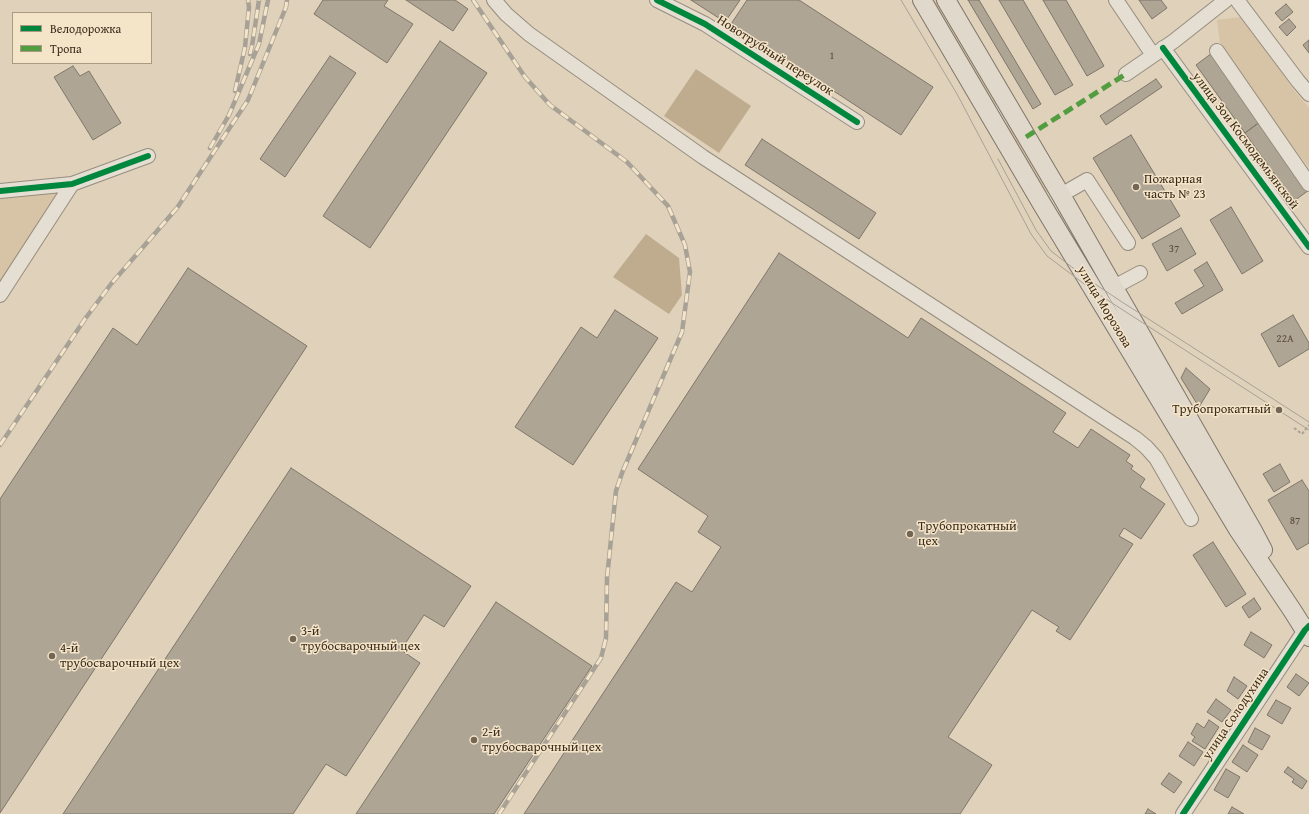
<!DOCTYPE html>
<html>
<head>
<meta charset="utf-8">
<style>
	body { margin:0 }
	#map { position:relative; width:1309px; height:814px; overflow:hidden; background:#dfd1ba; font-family:"Gentium Book Plus",serif }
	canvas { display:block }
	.legend { position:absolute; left:12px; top:12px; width:140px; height:52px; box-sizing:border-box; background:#f4e4c8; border:1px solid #aa9a84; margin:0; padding:5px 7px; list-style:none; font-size:12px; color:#3b2c1d }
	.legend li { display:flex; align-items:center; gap:8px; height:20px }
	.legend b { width:20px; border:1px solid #aa9a84 }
</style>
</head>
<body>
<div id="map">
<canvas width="1309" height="814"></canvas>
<ul class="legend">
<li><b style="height:5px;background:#00873e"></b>Велодорожка</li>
<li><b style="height:5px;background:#529d3f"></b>Тропа</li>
</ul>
</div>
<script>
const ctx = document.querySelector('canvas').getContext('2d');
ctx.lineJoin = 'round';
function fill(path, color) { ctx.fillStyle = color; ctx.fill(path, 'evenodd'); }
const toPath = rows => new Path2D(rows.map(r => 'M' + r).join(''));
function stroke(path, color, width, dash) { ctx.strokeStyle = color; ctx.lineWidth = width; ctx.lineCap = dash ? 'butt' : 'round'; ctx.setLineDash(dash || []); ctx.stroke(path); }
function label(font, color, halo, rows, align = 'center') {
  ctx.font = font + ' "Gentium Book Plus",serif'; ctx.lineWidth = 3; ctx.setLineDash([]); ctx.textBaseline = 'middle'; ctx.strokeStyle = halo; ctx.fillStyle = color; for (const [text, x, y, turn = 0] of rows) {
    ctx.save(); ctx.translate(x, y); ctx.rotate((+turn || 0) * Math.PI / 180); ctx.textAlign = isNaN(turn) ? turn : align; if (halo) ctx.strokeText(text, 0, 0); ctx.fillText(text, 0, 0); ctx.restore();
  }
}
fill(toPath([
	[928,0,939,0,1001,102,992,107],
	[1249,16,1293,89,1309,108,1309,168,1221,52,1217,20],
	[1011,122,1052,189,1043,194,1003,127],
	[72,184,0,295,0,191],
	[1055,212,1058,212,1060,213,1094,271,1087,268]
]), '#d7c3a5');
fill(toPath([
	[696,69,751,106,719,153,664,116],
	[646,234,679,258,682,295,669,314,613,277]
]), '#bfac8e');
const building = toPath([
	[323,0,388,0,384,6,413,24,387,63,314,14,323,0],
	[406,0,455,0,468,9,453,31,406,0],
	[691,0,740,0,725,22,691,0],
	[747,0,799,0,933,87,901,135,731,24,747,0],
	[968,0,979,0,1041,104,1033,109,968,0],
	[999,0,1023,0,1073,85,1055,95,999,0],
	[1043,0,1066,0,1104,66,1087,76,1043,0],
	[1139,0,1161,0,1167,8,1152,19,1139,0],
	[1286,4,1293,12,1282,21,1275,13,1286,4],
	[1289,19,1296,27,1287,36,1279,27,1289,19],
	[1309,40,1309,53,1303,45,1309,40],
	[440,41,487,73,370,248,323,216,440,41],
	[1212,53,1261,121,1245,133,1196,65,1212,53],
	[330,56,356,73,285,177,260,159,330,56],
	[73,66,80,76,89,71,121,123,93,140,54,77,73,66],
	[1156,79,1162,87,1106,125,1100,116,1156,79],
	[1261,121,1309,190,1294,201,1245,133,1261,121],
	[1131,135,1180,216,1142,239,1093,158,1131,135],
	[762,139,876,213,859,239,745,165,762,139],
	[1231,207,1263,261,1242,274,1210,220,1231,207],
	[1181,228,1196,254,1167,271,1152,244,1181,228],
	[779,253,908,338,921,318,1066,413,1053,432,1078,448,1091,429,1130,455,1126,461,1133,466,1131,469,1145,479,1140,487,1165,504,1141,539,1124,528,1119,536,1133,544,1070,640,1056,631,1059,627,1032,610,948,737,992,765,960,814,524,814,676,582,692,592,721,547,698,532,708,516,638,469,779,253],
	[1207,262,1223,290,1182,314,1175,303,1204,286,1194,270,1207,262],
	[188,268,307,346,0,813,0,499,113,328,137,345,188,268],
	[615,310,658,338,573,465,515,427,581,327,597,338,615,310],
	[1293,315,1309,343,1309,349,1279,367,1261,334,1293,315],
	[1186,368,1210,389,1199,407,1181,378,1186,368],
	[1280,464,1290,482,1274,492,1263,474,1280,464],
	[291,468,471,586,444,627,424,615,401,650,420,663,346,776,326,764,293,814,63,814,291,468],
	[1302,480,1309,491,1309,543,1297,550,1268,500,1302,480],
	[1213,542,1246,594,1226,607,1193,555,1213,542],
	[1254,598,1261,609,1249,618,1242,607,1254,598],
	[496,602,592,666,494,814,356,814,496,602],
	[1251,632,1272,645,1264,658,1244,645,1251,632],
	[1296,674,1309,683,1299,696,1287,687,1296,674],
	[1234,677,1247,686,1238,699,1227,691,1234,677],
	[1216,699,1231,710,1222,722,1207,712,1216,699],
	[1276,700,1291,708,1282,724,1267,715,1276,700],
	[1209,720,1219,727,1205,749,1192,741,1195,737,1191,734,1197,723,1204,728,1209,720],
	[1255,728,1270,736,1262,750,1248,742,1255,728],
	[1188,742,1203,752,1194,766,1179,756,1188,742],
	[1243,745,1258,755,1247,772,1232,762,1243,745],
	[1288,767,1307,781,1302,789,1292,782,1294,779,1284,772,1288,767],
	[1226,769,1240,777,1228,798,1214,790,1226,769],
	[1169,773,1182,782,1174,793,1161,784,1169,773],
	[1232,807,1244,814,1228,814,1232,807],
	[1148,809,1156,814,1145,814,1148,809]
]);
fill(building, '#afa595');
stroke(building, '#7f7669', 1);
const minor = toPath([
	[494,0,506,14,529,34,703,157,1135,438,1146,447,1156,458,1191,519],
	[657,0,705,24,857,122],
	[1116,0,1153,55],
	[1237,0,1298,81,1309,94],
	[1163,48,1309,247],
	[1217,51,1309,184],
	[1126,74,1174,41,1226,0],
	[0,191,72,184,148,156],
	[1061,195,1087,180,1128,243],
	[1114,287,1140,273],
	[0,295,72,184],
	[1183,814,1305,630,1309,626]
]);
const major = toPath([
	[922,0,1043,206,1239,531,1292,610,1309,637],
	[946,0,1061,195,1253,531,1263,550]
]);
stroke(minor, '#968d7e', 16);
stroke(major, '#7f7669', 20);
stroke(toPath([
	[1294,428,1302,434,1309,425]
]), '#a8a196', 2, [3, 2]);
stroke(minor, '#e5ded2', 14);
stroke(major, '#e0d8cb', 18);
stroke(toPath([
	[901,0,957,94,1031,234,1047,256,1095,292,1309,430],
	[998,159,1036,230,1051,251,1086,278,1122,302,1309,422]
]), '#a8a196', 1);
const rail = toPath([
	[473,0,525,77,550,105,627,162,668,206,685,245,690,272,682,332,622,473,616,491,607,578,606,638,601,658,499,814],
	[250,54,252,46,259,0],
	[235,91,245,47,249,7,248,0],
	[210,148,229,115,259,44,268,0],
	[0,445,85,319,111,284,177,208,248,100,286,7,287,0]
]);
stroke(rail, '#a8a196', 4.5);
stroke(rail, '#f4e4c8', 3, [9]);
stroke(toPath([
	[1026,137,1126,74]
]), '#529d3f', 5, [10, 5]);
stroke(toPath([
	[657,0,705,24,857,122],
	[1163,48,1309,247],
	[0,191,72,184,148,156],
	[1183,814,1305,630,1309,626]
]), '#00873e', 6);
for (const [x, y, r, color] of [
	[1136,187,4,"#746654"],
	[1279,410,4,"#746654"],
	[910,534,4,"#746654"],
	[293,639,4,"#746654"],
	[52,656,4,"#746654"],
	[474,740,4,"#746654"]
]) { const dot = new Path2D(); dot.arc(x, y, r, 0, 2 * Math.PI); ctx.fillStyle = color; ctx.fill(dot); stroke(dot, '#f4e4c8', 1.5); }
label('11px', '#584a3b', null, [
	["1",832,56],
	["37",1174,249],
	["22А",1285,339],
	["87",1295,521]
]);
label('13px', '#3b2c1d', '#f4e4c8', [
	["Новотрубный переулок",775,56,33],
	["улица Зои Космодемьянской",1245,141,53],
	["улица Морозова",1104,307,59],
	["улица Солодухина",1236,714,-56]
]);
label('13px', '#3b2c1d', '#f4e4c8', [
	["Пожарная",1144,180],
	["часть № 23",1144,195],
	["Трубопрокатный",1271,410,"right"],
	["Трубопрокатный",918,527],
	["цех",918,542],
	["3-й",301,632],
	["трубосварочный цех",301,647],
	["4-й",60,649],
	["трубосварочный цех",60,664],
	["2-й",482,733],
	["трубосварочный цех",482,748]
], 'left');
</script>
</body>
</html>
